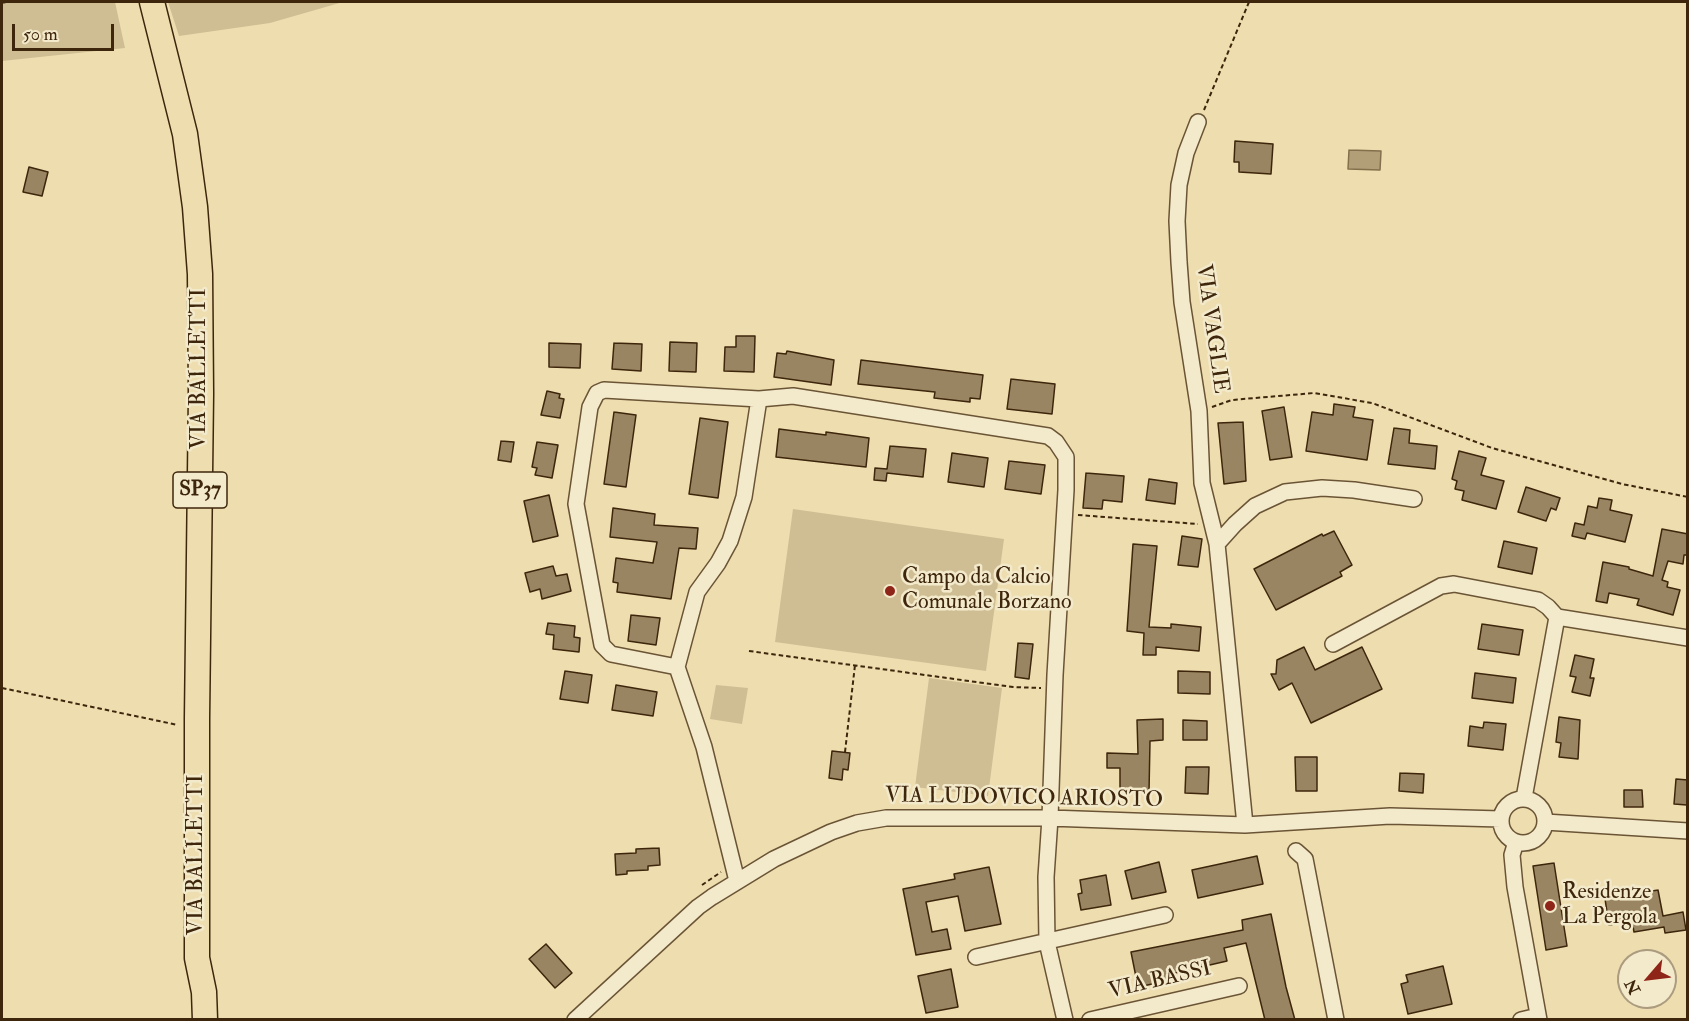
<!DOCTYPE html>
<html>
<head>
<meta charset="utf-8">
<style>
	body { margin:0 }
	#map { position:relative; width:1689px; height:1021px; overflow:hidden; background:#edddaf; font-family:"IM FELL Double Pica",serif }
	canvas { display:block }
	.frame { position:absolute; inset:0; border:3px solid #3e260c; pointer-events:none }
	.north { position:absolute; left:1617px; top:949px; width:60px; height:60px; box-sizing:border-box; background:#f3e9cb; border:2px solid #ab9b7f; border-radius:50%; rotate:242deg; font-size:16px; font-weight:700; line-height:24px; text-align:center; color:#3e260c }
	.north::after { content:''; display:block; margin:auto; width:21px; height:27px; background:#8f2418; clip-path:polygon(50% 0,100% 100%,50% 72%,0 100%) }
	.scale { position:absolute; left:12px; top:24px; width:102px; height:27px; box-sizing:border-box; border:3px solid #3e260c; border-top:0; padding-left:8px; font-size:18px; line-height:21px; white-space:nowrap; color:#3e260c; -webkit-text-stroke:4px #f3e9cb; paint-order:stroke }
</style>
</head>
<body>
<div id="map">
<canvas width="1689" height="1021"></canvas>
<div class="frame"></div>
<div class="north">N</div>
<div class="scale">50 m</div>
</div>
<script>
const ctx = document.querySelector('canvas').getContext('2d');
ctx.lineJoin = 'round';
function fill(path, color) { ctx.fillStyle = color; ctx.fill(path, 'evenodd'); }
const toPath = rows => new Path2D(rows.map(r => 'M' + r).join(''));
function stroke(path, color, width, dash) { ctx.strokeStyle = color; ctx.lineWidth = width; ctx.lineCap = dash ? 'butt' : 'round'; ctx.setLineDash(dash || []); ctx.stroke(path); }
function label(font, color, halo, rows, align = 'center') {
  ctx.font = font + ' "IM FELL Double Pica",serif'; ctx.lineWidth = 5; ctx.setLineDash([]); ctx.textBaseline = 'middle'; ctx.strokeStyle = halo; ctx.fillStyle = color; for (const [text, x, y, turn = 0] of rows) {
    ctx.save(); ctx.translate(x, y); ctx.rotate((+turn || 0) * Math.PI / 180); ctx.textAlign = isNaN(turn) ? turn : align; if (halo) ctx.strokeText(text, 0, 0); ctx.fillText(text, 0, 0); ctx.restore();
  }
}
fill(toPath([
	[2,2,115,2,125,48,2,61],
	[168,2,343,2,270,23,179,36],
	[793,509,1004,539,986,671,775,642],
	[929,678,1002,688,988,796,915,787],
	[716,685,748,688,742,724,710,719]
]), '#cfbe93');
const water = toPath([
	[1349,150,1381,151,1380,170,1348,169,1349,150]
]);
fill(water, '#b29f78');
stroke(water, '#846f4d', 1.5);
stroke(toPath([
	[2,2,4,2]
]), '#846f4d', 4);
const building = toPath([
	[1235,141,1273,144,1271,174,1239,172,1239,162,1234,162,1235,141],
	[29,167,48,172,42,196,23,192,29,167],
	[736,336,755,336,754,372,724,371,725,347,736,347,736,336],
	[670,342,697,343,696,372,669,371,670,342],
	[549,343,581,344,580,368,549,367,549,343],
	[614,343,642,344,641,371,612,369,614,343],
	[787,351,834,360,831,385,774,377,777,353,786,354,787,351],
	[861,360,983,375,980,399,970,398,970,402,934,398,935,392,858,384,861,360],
	[1011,379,1055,384,1052,414,1007,409,1011,379],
	[547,391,560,394,559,398,564,399,560,418,541,415,547,391],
	[1334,404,1355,407,1353,417,1373,420,1367,460,1306,451,1312,412,1333,415,1334,404],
	[1284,407,1292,457,1270,460,1262,411,1284,407],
	[614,412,636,415,626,487,604,484,614,412],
	[700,418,728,422,718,498,689,494,700,418],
	[1243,422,1246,481,1224,484,1218,423,1243,422],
	[1394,428,1410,430,1409,443,1437,446,1435,469,1388,464,1394,428],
	[779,429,826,435,826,432,869,438,866,467,776,457,779,429],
	[501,441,514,442,511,462,498,460,501,441],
	[537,442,558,445,552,478,535,475,537,468,532,467,537,442],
	[890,446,926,449,923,477,887,473,886,481,874,480,875,468,887,469,890,446],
	[1459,451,1486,458,1481,475,1504,481,1496,509,1462,500,1464,491,1455,489,1457,481,1452,479,1459,451],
	[952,453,988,458,984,487,948,482,952,453],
	[1009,461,1045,465,1041,494,1005,489,1009,461],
	[1086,473,1124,476,1122,502,1103,500,1102,509,1083,508,1086,473],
	[1149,479,1177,483,1175,504,1146,500,1149,479],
	[1526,487,1560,498,1556,510,1551,508,1546,521,1518,512,1526,487],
	[549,495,558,536,533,542,524,501,549,495],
	[1599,498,1612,500,1610,510,1632,515,1625,542,1587,533,1585,539,1572,536,1575,523,1584,525,1588,506,1597,508,1599,498],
	[613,508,655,514,654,525,698,528,696,549,679,548,671,599,617,592,618,583,613,582,616,558,653,563,657,542,610,537,613,508],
	[1662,529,1688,534,1688,555,1684,555,1683,564,1668,561,1662,580,1668,582,1667,587,1680,590,1673,615,1637,605,1639,599,1609,593,1607,603,1596,601,1603,562,1629,567,1629,569,1653,576,1662,529],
	[1334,531,1352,565,1340,572,1342,576,1276,610,1254,569,1322,534,1323,536,1334,531],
	[1182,536,1202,539,1198,567,1178,565,1182,536],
	[1504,541,1537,548,1532,574,1498,567,1504,541],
	[1133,544,1157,546,1149,627,1171,628,1171,624,1201,627,1199,651,1156,647,1156,655,1143,655,1144,633,1127,631,1133,544],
	[553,566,556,576,567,574,571,591,542,599,540,589,530,592,525,573,553,566],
	[631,615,660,618,656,645,628,641,631,615],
	[548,623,575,626,574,637,580,638,579,652,553,649,554,635,546,634,548,623],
	[1482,624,1523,630,1519,655,1478,649,1482,624],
	[1018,643,1033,644,1029,679,1015,677,1018,643],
	[1304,647,1315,670,1362,647,1382,689,1311,723,1292,683,1279,690,1271,674,1276,674,1277,660,1304,647],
	[1575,655,1594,659,1590,678,1594,678,1590,696,1572,692,1576,677,1570,676,1575,655],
	[565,671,592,675,588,703,560,699,565,671],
	[1178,671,1210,672,1210,694,1178,693,1178,671],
	[1475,673,1516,678,1513,703,1472,698,1475,673],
	[616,685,657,692,653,716,612,710,616,685],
	[1559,717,1580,720,1578,759,1559,757,1561,743,1556,742,1559,717],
	[1163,719,1163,740,1150,741,1149,792,1120,791,1120,768,1107,768,1107,753,1138,754,1137,720,1163,719],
	[1183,720,1207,721,1207,740,1183,740,1183,720],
	[1484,722,1506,724,1503,750,1468,746,1470,726,1483,728,1484,722],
	[832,751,850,753,848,770,843,769,842,780,829,778,832,751],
	[1295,757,1317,757,1317,791,1296,791,1295,757],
	[1186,767,1209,767,1208,794,1185,793,1186,767],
	[1400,773,1424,774,1423,793,1399,791,1400,773],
	[1676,779,1688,780,1687,805,1674,804,1676,779],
	[1624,790,1642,790,1643,807,1624,807,1624,790],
	[659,848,660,865,648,866,648,870,627,871,627,874,616,875,615,854,636,853,636,849,659,848],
	[1257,856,1263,884,1198,898,1192,870,1257,856],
	[1159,862,1166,892,1132,899,1125,871,1159,862],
	[1554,863,1567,946,1546,950,1533,866,1554,863],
	[989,867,1001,924,965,931,958,896,926,902,932,932,947,929,951,949,916,955,903,889,955,879,954,874,989,867],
	[1106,875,1111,905,1081,910,1078,894,1082,893,1080,880,1106,875],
	[1658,890,1663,916,1683,912,1686,930,1665,933,1664,927,1634,932,1632,921,1609,925,1605,899,1658,890],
	[1271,914,1286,987,1295,1020,1265,1020,1246,943,1224,948,1227,961,1175,973,1176,979,1138,987,1131,952,1243,930,1242,920,1271,914],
	[546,944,572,973,555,988,529,959,546,944],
	[1443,966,1452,1004,1408,1014,1401,984,1408,982,1406,975,1443,966],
	[951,969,958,1007,926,1013,918,976,951,969]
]);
fill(building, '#998561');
stroke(building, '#3e260c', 1.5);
const street = toPath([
	[1198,122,1186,153,1179,185,1177,221,1179,262,1182,302,1199,411,1202,483,1217,544,1245,825],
	[1217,544,1235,524,1255,506,1285,492,1322,488,1354,490,1414,499],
	[1333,644,1441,586,1454,584,1538,600,1548,607,1557,617],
	[677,667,611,654,602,645,576,504,590,407,597,393,604,390,759,399],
	[1524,798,1557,617,1688,638],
	'1501 821a22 22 0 1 1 44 0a22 22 0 1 1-44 0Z',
	[1545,822,1688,831],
	[1516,842,1512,855,1515,887,1539,1020],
	[1296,851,1305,859,1336,1020],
	[737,881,704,747,677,667,697,592,718,563,730,541,744,497,759,399,793,396,1048,436,1056,442,1066,457,1066,490,1055,675,1050,818,1046,877,1047,942,1065,1020],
	[976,957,1165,915],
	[575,1020,698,907,712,897,774,859,831,832,857,823,886,818,1050,818,1245,825,1390,816,1501,819],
	[1090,1020,1239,986],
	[1521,1020,1538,1016]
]);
const primary = toPath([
	[152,2,185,134,195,207,200,274,201,394,197,718,197,958,204,992,205,1020]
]);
stroke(street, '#6a5435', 18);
stroke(primary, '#3e260c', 27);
stroke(toPath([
	[1204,110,1249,2],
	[1212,407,1232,400,1314,393,1372,403,1492,448,1622,484,1688,497],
	[1078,515,1198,524],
	[749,651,1013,687,1041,688],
	[2,688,178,725],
	[845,752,855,665],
	[702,885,721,872]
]), '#3e260c', 2, [4.5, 3]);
stroke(street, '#f3e9cb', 15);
stroke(primary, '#edddaf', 24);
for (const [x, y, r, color] of [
	[890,591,6,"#8f2418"],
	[1550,906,6,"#8f2418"]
]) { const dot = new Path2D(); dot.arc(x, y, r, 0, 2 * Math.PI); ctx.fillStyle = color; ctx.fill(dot); stroke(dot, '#f3e9cb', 2); }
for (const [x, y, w] of [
	[200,490,54]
]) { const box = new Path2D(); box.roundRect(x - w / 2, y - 18, w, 36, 4.5); ctx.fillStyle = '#f3e9cb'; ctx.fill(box); stroke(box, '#3e260c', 1.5); }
label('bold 21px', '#3e260c', null, [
	["SP37",200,490]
]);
label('22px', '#3e260c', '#f3e9cb', [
	["VIA VAGLIE",1211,329,82],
	["VIA BALLETTI",200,369,-90],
	["VIA LUDOVICO ARIOSTO",1024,799,1],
	["VIA BALLETTI",197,855,-90],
	["VIA BASSI",1160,981,-13]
]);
label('22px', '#3e260c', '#f3e9cb', [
	["Campo da Calcio",902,578],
	["Comunale Borzano",902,603],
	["Residenze",1562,893],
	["La Pergola",1562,918]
], 'left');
</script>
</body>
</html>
